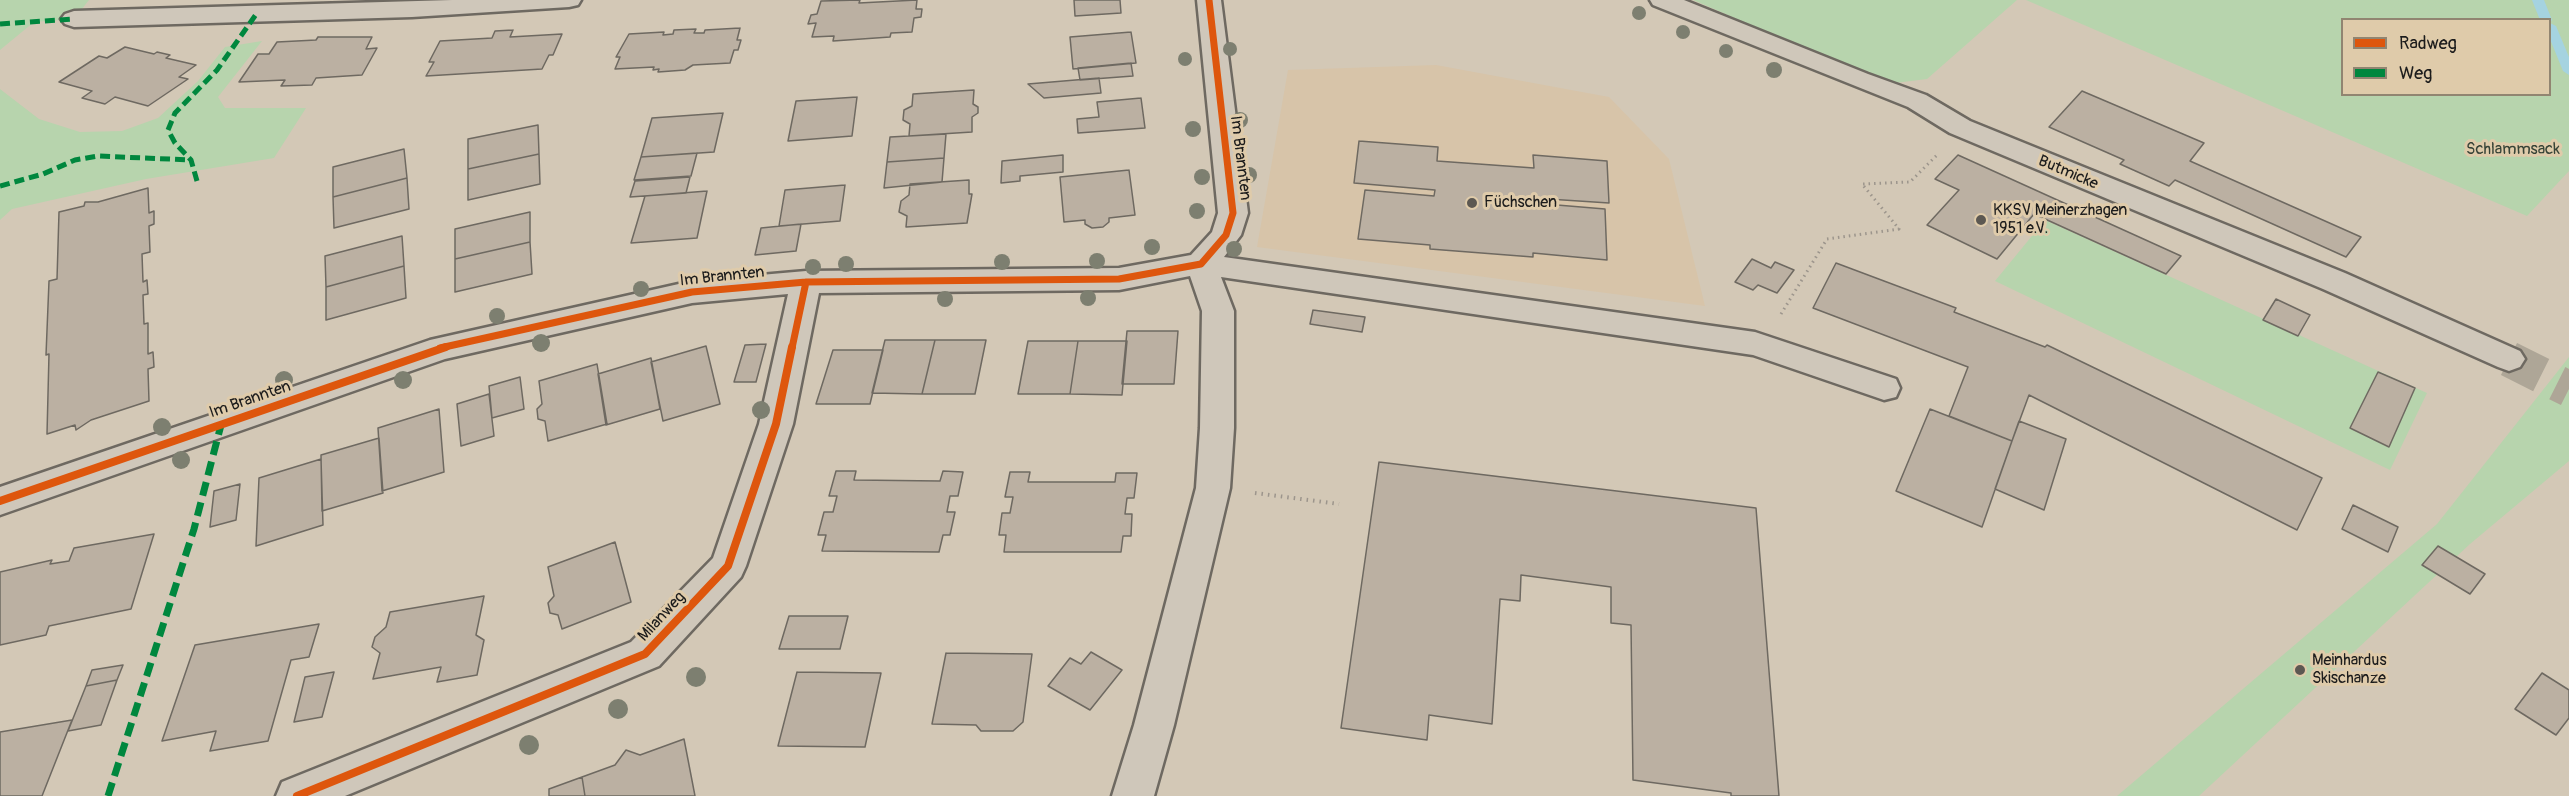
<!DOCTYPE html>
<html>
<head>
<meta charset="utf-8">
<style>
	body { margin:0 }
	#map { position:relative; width:2569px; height:796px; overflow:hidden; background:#d3c8b6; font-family:Pangolin,sans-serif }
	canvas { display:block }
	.legend { position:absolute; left:2341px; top:18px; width:210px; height:78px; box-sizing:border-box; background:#dfcbaa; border:2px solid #918571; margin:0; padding:8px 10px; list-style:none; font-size:18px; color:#1c1c1c }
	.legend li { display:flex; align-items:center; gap:12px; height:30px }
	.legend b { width:30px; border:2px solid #918571 }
</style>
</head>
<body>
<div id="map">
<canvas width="2569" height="796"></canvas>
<ul class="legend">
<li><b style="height:8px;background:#de560d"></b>Radweg</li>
<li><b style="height:8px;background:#00873e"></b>Weg</li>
</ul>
</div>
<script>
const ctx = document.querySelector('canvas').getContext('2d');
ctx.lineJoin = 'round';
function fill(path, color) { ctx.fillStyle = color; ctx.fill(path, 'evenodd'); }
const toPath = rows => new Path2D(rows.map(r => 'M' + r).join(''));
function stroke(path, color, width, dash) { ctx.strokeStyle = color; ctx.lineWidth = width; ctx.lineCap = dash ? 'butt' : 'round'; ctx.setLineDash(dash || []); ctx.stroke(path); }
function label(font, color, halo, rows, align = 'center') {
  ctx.font = font + ' Pangolin,sans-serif'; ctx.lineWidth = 6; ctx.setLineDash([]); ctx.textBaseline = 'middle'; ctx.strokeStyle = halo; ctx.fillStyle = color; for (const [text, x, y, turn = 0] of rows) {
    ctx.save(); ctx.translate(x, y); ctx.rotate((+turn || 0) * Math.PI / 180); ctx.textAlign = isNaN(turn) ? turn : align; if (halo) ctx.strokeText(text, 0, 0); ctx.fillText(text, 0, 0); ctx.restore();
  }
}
fill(toPath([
	[1436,65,1609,97,1669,159,1705,306,1257,247,1288,70]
]), '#d7c4a9');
fill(toPath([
	[0,0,89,0,74,19,34,22,0,50],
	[1693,0,2017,0,1927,79,1887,84],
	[2026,0,2569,0,2569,171,2527,216],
	[2342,20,2550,20,2550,94,2342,94],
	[262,41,218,97,225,108,306,108,274,158,146,179,12,209,0,220,0,89,39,119,80,132,122,131,158,118,198,81,225,47],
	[2045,220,2427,393,2390,470,1995,281],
	[2569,357,2569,461,2470,544,2199,796,2117,796,2437,524]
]), '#b7d4ad');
fill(toPath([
	[2532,0,2544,0,2552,20,2550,22,2550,20,2540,20,2532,0],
	[2550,23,2556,26,2569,57,2569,75,2563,71,2550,39,2550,23]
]), '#a5d3e0');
const building = toPath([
	[860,0,859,3,917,0,916,9,922,9,921,17,914,18,912,32,891,33,890,37,833,41,834,36,812,37,816,23,808,24,811,15,817,14,821,1,860,0],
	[1074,0,1120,0,1121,13,1075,16,1074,0],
	[740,28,737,40,741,40,738,50,734,50,730,63,693,65,685,70,658,72,659,69,653,70,654,67,615,69,620,57,616,57,629,34,664,32,663,35,673,34,674,30,696,29,694,33,704,33,705,30,740,28],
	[513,30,510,37,562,34,553,55,549,55,542,69,426,76,434,62,429,62,440,41,492,38,495,31,513,30],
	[1131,32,1136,63,1073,69,1070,37,1131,32],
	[318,37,372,37,366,49,377,48,362,75,316,78,312,85,281,86,285,80,239,82,258,54,269,54,277,42,316,40,318,37],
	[125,47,154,54,157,52,170,55,166,58,196,65,179,77,188,79,148,106,115,97,105,104,82,98,92,91,59,82,99,56,107,58,125,47],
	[1131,63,1133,76,1080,80,1078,68,1131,63],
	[1099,78,1101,93,1044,98,1028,84,1099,78],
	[974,90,973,104,978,107,978,113,972,117,972,132,909,136,910,124,903,120,904,110,912,106,913,94,974,90],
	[2082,91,2204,143,2190,161,2361,237,2346,257,2175,180,2169,186,2120,164,2124,160,2049,127,2082,91],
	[857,97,852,136,788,141,796,101,857,97],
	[1141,98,1145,128,1078,133,1077,119,1099,117,1097,102,1141,98],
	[723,113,714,152,641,157,652,118,723,113],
	[538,125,539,154,468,169,468,139,538,125],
	[946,134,944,158,887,162,890,137,946,134],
	[1359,141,1438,147,1437,161,1534,168,1533,155,1607,161,1609,203,1533,198,1533,203,1605,209,1607,260,1533,253,1533,257,1430,249,1430,245,1358,239,1365,190,1434,196,1435,190,1354,183,1359,141],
	[404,149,407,178,333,197,333,167,404,149],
	[697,153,691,176,634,180,641,157,697,153],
	[539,154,540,184,468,200,468,169,539,154],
	[1063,155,1063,172,1020,176,1020,181,1001,183,1002,161,1063,155],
	[1958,155,2181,256,2166,274,2034,214,1997,259,1927,225,1959,190,1935,179,1958,155],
	[944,158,942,182,884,188,887,162,944,158],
	[1129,170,1135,215,1109,218,1109,222,1103,227,1092,228,1085,224,1085,220,1064,222,1060,177,1129,170],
	[690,177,686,193,630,197,635,181,690,177],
	[407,178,409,209,334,228,333,197,407,178],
	[969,180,969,194,972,194,967,223,906,227,907,216,899,212,901,201,909,195,910,184,969,180],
	[845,185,840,221,779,226,785,190,845,185],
	[148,188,149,213,154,211,154,224,149,226,150,252,142,254,143,282,147,280,148,294,143,295,144,324,148,323,148,354,153,352,154,367,148,369,149,401,91,420,76,430,75,425,47,434,49,354,46,355,49,281,57,279,59,212,84,206,85,202,98,202,148,188],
	[707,191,697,238,631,243,645,196,707,191],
	[530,212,530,242,455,259,455,229,530,212],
	[801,224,796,251,755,255,761,228,801,224],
	[402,236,404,266,326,287,325,256,402,236],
	[530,242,532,274,455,292,455,259,530,242],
	[1752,259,1771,268,1775,262,1794,270,1777,293,1758,285,1753,290,1735,282,1752,259],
	[1836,263,1956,308,1954,312,2045,347,2047,345,2322,478,2297,530,2029,395,2012,441,1949,416,1968,367,1813,308,1836,263],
	[404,266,406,298,326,320,326,287,404,266],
	[2276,299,2310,315,2298,336,2263,320,2276,299],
	[1313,310,1365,317,1362,332,1310,324,1313,310],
	[1127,331,1178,331,1174,384,1122,384,1127,331],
	[885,340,935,340,922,394,872,393,885,340],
	[935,340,986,340,975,394,922,394,935,340],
	[1028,341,1078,341,1070,394,1018,394,1028,341],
	[1078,341,1127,341,1122,395,1070,394,1078,341],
	[766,344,756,382,734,382,745,345,766,344],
	[706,346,720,404,663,421,651,362,706,346],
	[833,350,883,350,870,404,816,404,833,350],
	[651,358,660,409,606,425,598,374,651,358],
	[597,364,607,424,548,441,545,421,538,419,537,409,542,404,539,381,597,364],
	[2378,372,2415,388,2389,447,2350,428,2378,372],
	[520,377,524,409,492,418,489,386,520,377],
	[489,394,494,436,461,446,457,404,489,394],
	[439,409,444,472,382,491,378,428,439,409],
	[1930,409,2012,441,1982,527,1896,491,1930,409],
	[2019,421,2066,439,2044,510,1995,489,2019,421],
	[379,438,383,493,322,511,321,455,379,438],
	[321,459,323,525,256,546,259,478,321,459],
	[1379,462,1756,508,1779,796,1731,796,1731,793,1633,780,1631,625,1611,623,1611,587,1521,575,1520,601,1500,599,1492,724,1429,715,1427,740,1341,728,1379,462],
	[836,471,856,471,854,480,940,481,943,471,963,472,958,496,950,496,947,512,955,512,950,535,943,535,939,552,822,551,826,535,818,535,824,512,833,512,837,496,829,496,836,471],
	[1010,472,1030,472,1028,482,1115,482,1116,473,1137,473,1134,498,1127,498,1125,514,1132,514,1131,536,1123,536,1121,552,1004,552,1006,535,999,535,1002,513,1010,513,1013,497,1005,497,1010,472],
	[240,484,236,520,210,527,214,491,240,484],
	[2353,505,2398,527,2388,552,2342,529,2353,505],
	[154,534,131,609,49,626,46,635,0,645,0,572,52,560,50,564,69,561,74,548,154,534],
	[615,542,631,602,562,629,558,615,550,613,548,603,554,596,548,567,615,542],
	[2438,546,2485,574,2470,594,2422,565,2438,546],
	[484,596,476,635,484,640,477,675,437,682,441,667,373,679,380,653,372,647,375,637,386,627,390,612,484,596],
	[789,616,848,616,840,649,779,649,789,616],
	[319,624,309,657,291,660,268,741,210,751,216,731,162,741,195,645,319,624],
	[1091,652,1122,670,1090,710,1048,686,1070,658,1081,664,1091,652],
	[946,653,1032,654,1023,722,1013,731,981,731,976,725,932,724,946,653],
	[123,665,117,680,86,686,92,670,123,665],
	[334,672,322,717,294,722,305,677,334,672],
	[797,672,881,673,865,747,778,746,797,672],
	[2542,673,2569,690,2569,718,2556,735,2515,709,2542,673],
	[117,680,101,725,68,731,86,686,117,680],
	[72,720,42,796,0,796,0,732,72,720],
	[684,739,695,796,585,796,582,777,615,765,626,750,640,755,684,739],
	[582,777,585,796,549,796,549,789,582,777]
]);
fill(building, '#bbb0a2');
stroke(building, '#6e6961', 1.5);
stroke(toPath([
	[2509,359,2569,389]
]), '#aea697', 36, [36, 18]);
const minor = toPath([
	[452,0,581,0,578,5,569,7,412,17,74,27,65,24,61,19,65,14,74,11,452,0],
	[1197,0,1221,0,1248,213,1241,235,1224,257,1755,332,1896,379,1900,388,1896,397,1884,400,1753,355,1221,277,1234,311,1234,428,1230,488,1174,725,1154,796,1112,796,1134,725,1196,488,1200,428,1202,311,1190,276,1119,290,819,293,793,424,746,566,741,577,659,666,345,796,276,796,282,782,631,642,713,558,759,424,788,294,692,303,445,359,0,515,0,487,430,340,692,281,806,271,1119,268,1191,255,1212,232,1218,213,1197,0],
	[1650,0,1684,0,1868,74,1926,95,1970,121,2345,273,2520,351,2525,359,2520,367,2509,371,2498,367,2323,289,1950,133,1908,107,1653,5,1650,0]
]);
stroke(minor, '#6e6961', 5);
stroke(toPath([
	[1781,314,1827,239,1899,229,1862,184,1910,182,1937,155]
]), '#9c958c', 3, [1.5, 4]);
stroke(toPath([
	[1255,493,1339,504]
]), '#9c958c', 4, [1.5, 5]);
fill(minor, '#cfc7ba');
stroke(toPath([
	[0,24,74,19],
	[197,181,191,160,175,143,168,130,175,113,217,70,257,13],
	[0,186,43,174,75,160,98,156,191,160]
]), '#00873e', 5, [10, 5]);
stroke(toPath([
	[108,796,194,529,221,425]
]), '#00873e', 7, [14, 7]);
stroke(toPath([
	[440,348,692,292,806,282,1119,279,1201,264,1226,235,1233,213,1209,0],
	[792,348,806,282]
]), '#de560d', 7);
stroke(toPath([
	[0,501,446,347],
	[297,796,645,654,728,566,776,424,792,347]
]), '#de560d', 8);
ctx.fillStyle = '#7d7f70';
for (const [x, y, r] of [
	[1639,13,7],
	[1683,32,7],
	[1230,49,7],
	[1726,51,7],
	[1185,59,7],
	[1774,70,8],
	[1240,120,8],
	[1193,129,8],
	[1249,175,8],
	[1202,177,8],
	[1197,211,8],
	[1152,247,8],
	[1234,249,8],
	[1097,261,8],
	[1002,262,8],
	[846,264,8],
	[813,267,8],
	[641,289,8],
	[1088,298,8],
	[945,299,8],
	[497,316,8],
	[541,343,9],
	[284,380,9],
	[403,380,9],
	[761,410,9],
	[162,427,9],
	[181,460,9],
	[696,677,10],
	[618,709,10],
	[529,745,10]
]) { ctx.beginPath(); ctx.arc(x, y, r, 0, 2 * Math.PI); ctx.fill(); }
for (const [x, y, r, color] of [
	[1472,203,6,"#5c5852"],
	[1981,220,6,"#5c5852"],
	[2300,670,6,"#5c5852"]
]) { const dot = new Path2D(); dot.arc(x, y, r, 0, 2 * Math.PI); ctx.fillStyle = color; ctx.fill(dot); stroke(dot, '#dfcbaa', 2); }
label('16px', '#364337', '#dfcbaa', [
	["Schlammsack",2513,150]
]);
label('16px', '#1c1c1c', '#dfcbaa', [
	["Im Brannten",1240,158,83],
	["Butmicke",2068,173,23],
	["Im Brannten",722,277,-6],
	["Im Brannten",250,400,-19],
	["Milanweg",662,617,-47]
]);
label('16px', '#1c1c1c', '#dfcbaa', [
	["Füchschen",1484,203],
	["KKSV Meinerzhagen",1993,211],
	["1951 e.V.",1993,229],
	["Meinhardus",2312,661],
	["Skischanze",2312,679]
], 'left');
</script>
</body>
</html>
